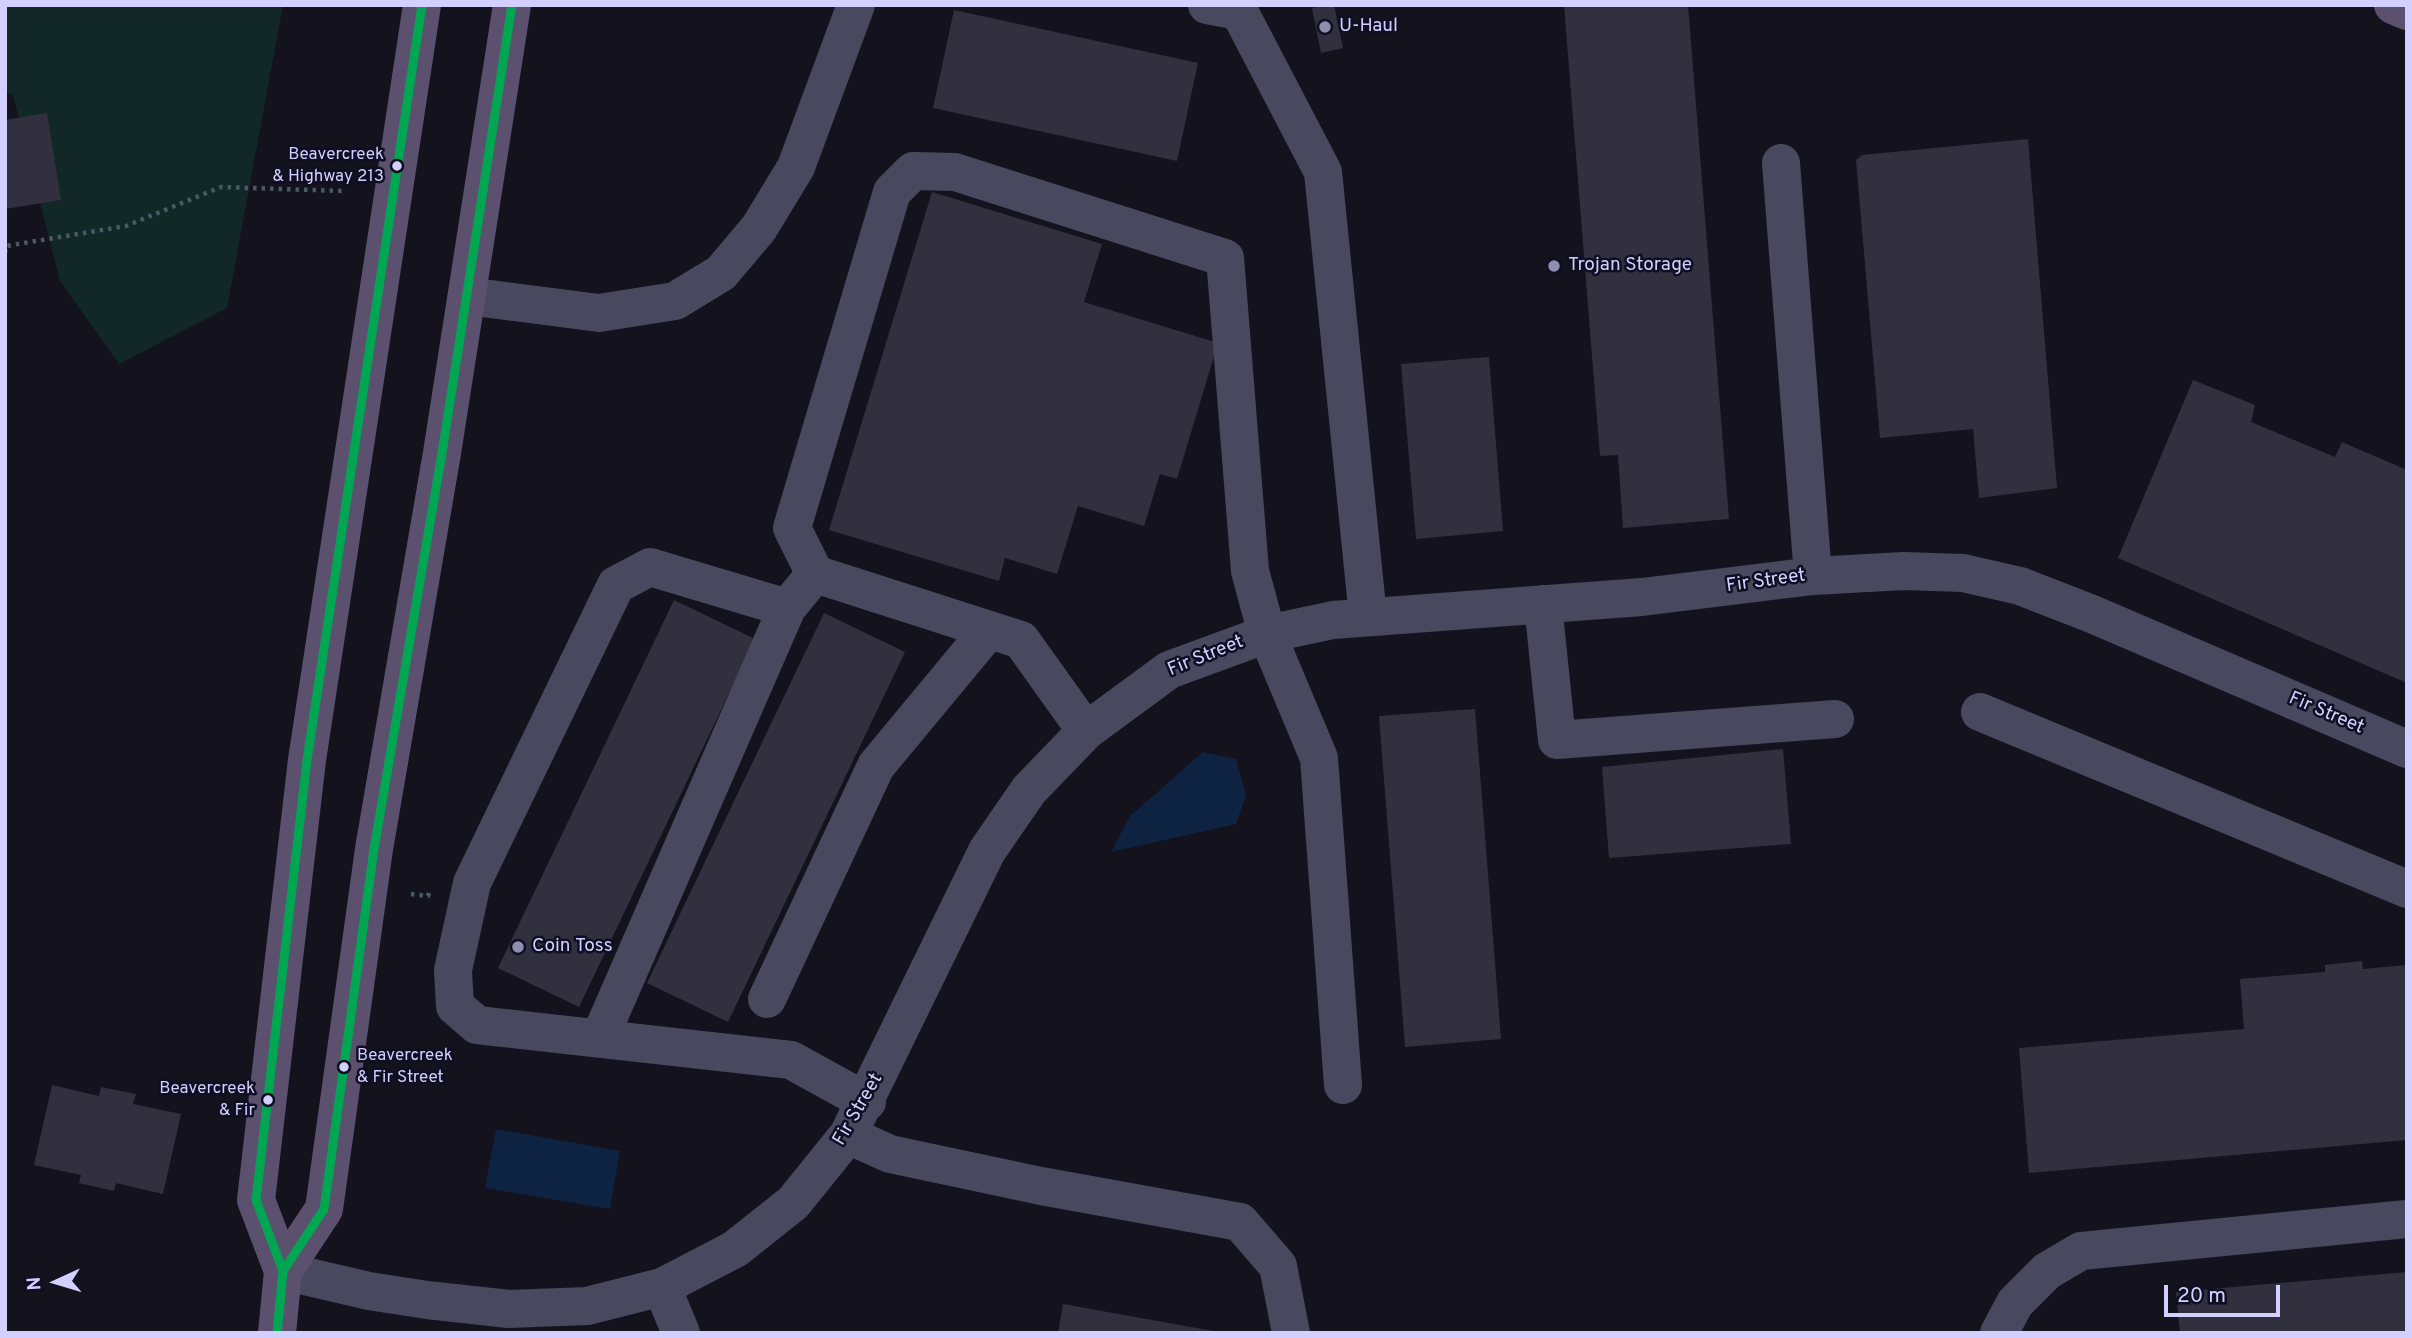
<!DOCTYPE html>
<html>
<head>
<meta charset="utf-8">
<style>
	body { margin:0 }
	#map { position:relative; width:2412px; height:1338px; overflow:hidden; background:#14121d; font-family:Overpass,sans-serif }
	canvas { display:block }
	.frame { position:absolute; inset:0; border:7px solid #d3cffe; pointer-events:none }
	.north { position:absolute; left:21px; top:1247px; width:70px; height:70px; -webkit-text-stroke:5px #100e22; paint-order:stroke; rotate:266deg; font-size:19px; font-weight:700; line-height:28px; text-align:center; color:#d3cffe }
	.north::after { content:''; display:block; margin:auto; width:24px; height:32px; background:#d3cffe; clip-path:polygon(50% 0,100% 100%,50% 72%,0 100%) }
	.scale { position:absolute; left:2164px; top:1285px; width:116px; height:32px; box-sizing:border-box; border:4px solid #d3cffe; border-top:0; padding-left:9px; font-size:21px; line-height:24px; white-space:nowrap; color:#d3cffe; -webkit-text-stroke:5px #100e22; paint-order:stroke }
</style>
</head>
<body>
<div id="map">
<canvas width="2412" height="1338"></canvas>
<div class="frame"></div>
<div class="north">N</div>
<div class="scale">20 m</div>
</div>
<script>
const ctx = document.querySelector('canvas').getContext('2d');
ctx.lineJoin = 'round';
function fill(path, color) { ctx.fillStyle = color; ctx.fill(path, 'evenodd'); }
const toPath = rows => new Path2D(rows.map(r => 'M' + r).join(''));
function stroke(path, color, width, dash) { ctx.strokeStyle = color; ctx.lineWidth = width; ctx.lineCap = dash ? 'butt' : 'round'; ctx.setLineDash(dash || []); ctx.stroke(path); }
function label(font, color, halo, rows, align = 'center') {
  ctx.font = font + ' Overpass,sans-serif'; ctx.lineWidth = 5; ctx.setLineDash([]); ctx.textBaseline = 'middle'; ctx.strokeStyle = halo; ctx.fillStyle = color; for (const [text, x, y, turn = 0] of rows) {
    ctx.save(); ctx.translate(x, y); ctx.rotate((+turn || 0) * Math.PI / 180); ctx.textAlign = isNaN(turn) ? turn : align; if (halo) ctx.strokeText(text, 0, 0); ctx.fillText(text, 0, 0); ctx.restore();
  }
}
fill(toPath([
	[5,5,283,5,227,308,119,364,60,281,13,95,5,92]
]), '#112827');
fill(toPath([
	[1203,752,1236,759,1246,795,1236,824,1111,852,1130,816],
	[496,1129,620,1151,610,1209,485,1188]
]), '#0e2342');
fill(toPath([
	[1325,5,1334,5,1343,48,1321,53,1312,8],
	[1564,5,1688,5,1729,519,1623,528,1618,455,1600,456],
	[954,10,1198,63,1177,161,933,108],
	[47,113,61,200,5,209,5,120],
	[2028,139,2057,488,1979,498,1973,429,1880,438,1856,160,1862,155],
	[932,192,1102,244,1084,302,1218,343,1177,479,1160,474,1144,526,1078,506,1057,574,1005,558,999,581,829,530],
	[1489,357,1503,531,1416,539,1401,364],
	[2193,380,2255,405,2251,422,2335,457,2342,442,2407,470,2407,683,2118,558],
	[674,600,755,639,579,1007,498,968],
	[824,613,905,652,728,1022,647,983],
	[1475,709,1501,1039,1405,1047,1379,716],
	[1783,749,1791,844,1609,858,1602,767],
	[2362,961,2363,969,2407,965,2407,1140,2029,1173,2019,1048,2244,1029,2240,979,2325,972,2325,965],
	[52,1085,99,1096,101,1087,136,1094,133,1104,181,1114,163,1194,116,1183,114,1191,79,1183,81,1175,34,1165],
	[2407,1272,2407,1333,2180,1333,2176,1292],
	[1063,1304,1213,1331,1213,1333,1058,1333]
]), '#32303f');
stroke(toPath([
	[5,253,6,246,126,226,221,187,343,191],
	[411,894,428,896,429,893]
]), '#4a5964', 4.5, [3.5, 5]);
stroke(toPath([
	[1207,5,1239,11,1323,172,1368,617],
	[1781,163,1813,576],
	[467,296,599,313,675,301,721,273,759,228,796,167,856,5],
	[815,574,787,608,650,567,616,585,472,883,453,970,455,1006,477,1025,791,1060,867,1102],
	[1543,604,1557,740,1835,719],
	[1980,712,2407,889],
	[1086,731,1021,640,815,574,792,528,892,192,913,171,955,172,1225,258,1250,571,1267,634,1319,758,1343,1085],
	[767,999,876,766,988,631],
	[600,1037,787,608],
	[848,1135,890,1154,1041,1186,1240,1222,1278,1266,1291,1333],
	[283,1271,369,1291,427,1300,509,1309,587,1306,662,1287,735,1249,793,1203,848,1135,987,851,1029,790,1086,731,1169,670,1267,634,1333,620,1642,597,1813,576,1904,571,1963,573,2020,586,2092,614,2407,749],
	[662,1287,681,1333],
	[1999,1333,2015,1303,2047,1271,2081,1251,2407,1219]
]), '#48485e', 38);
stroke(toPath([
	[2393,5,2407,11],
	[283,1271,324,1209,374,849,442,453,512,5],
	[277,1333,283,1271,256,1200,307,760,422,5]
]), '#5b516f', 38);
stroke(toPath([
	[279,1315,283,1271,256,1200,307,760,422,5],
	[277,1333,283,1271,324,1209,374,849,442,453,512,5]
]), '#00a651', 9);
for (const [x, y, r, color] of [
	[1325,27,7,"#908daf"],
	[397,166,6,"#d3cffe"],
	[1554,266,7,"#908daf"],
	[518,947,7,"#908daf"],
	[344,1067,6,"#d3cffe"],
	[268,1100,6,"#d3cffe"]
]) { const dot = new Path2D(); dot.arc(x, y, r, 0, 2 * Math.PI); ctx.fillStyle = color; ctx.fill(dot); stroke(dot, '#100e22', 2.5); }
label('17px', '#d3cffe', '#100e22', [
	["Beavercreek",384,156],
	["& Highway 213",384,178],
	["Beavercreek",357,1057,"left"],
	["& Fir Street",357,1079,"left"],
	["Beavercreek",255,1090],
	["& Fir",255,1112]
], 'right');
label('19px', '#d3cffe', '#100e22', [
	["U-Haul",1339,27],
	["Trojan Storage",1568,266],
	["Coin Toss",532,947]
], 'left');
label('19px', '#d3cffe', '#100e22', [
	["Fir Street",1766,582,-8],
	["Fir Street",1206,657,-22],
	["Fir Street",2326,714,23],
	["Fir Street",859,1110,-60]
]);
</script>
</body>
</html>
